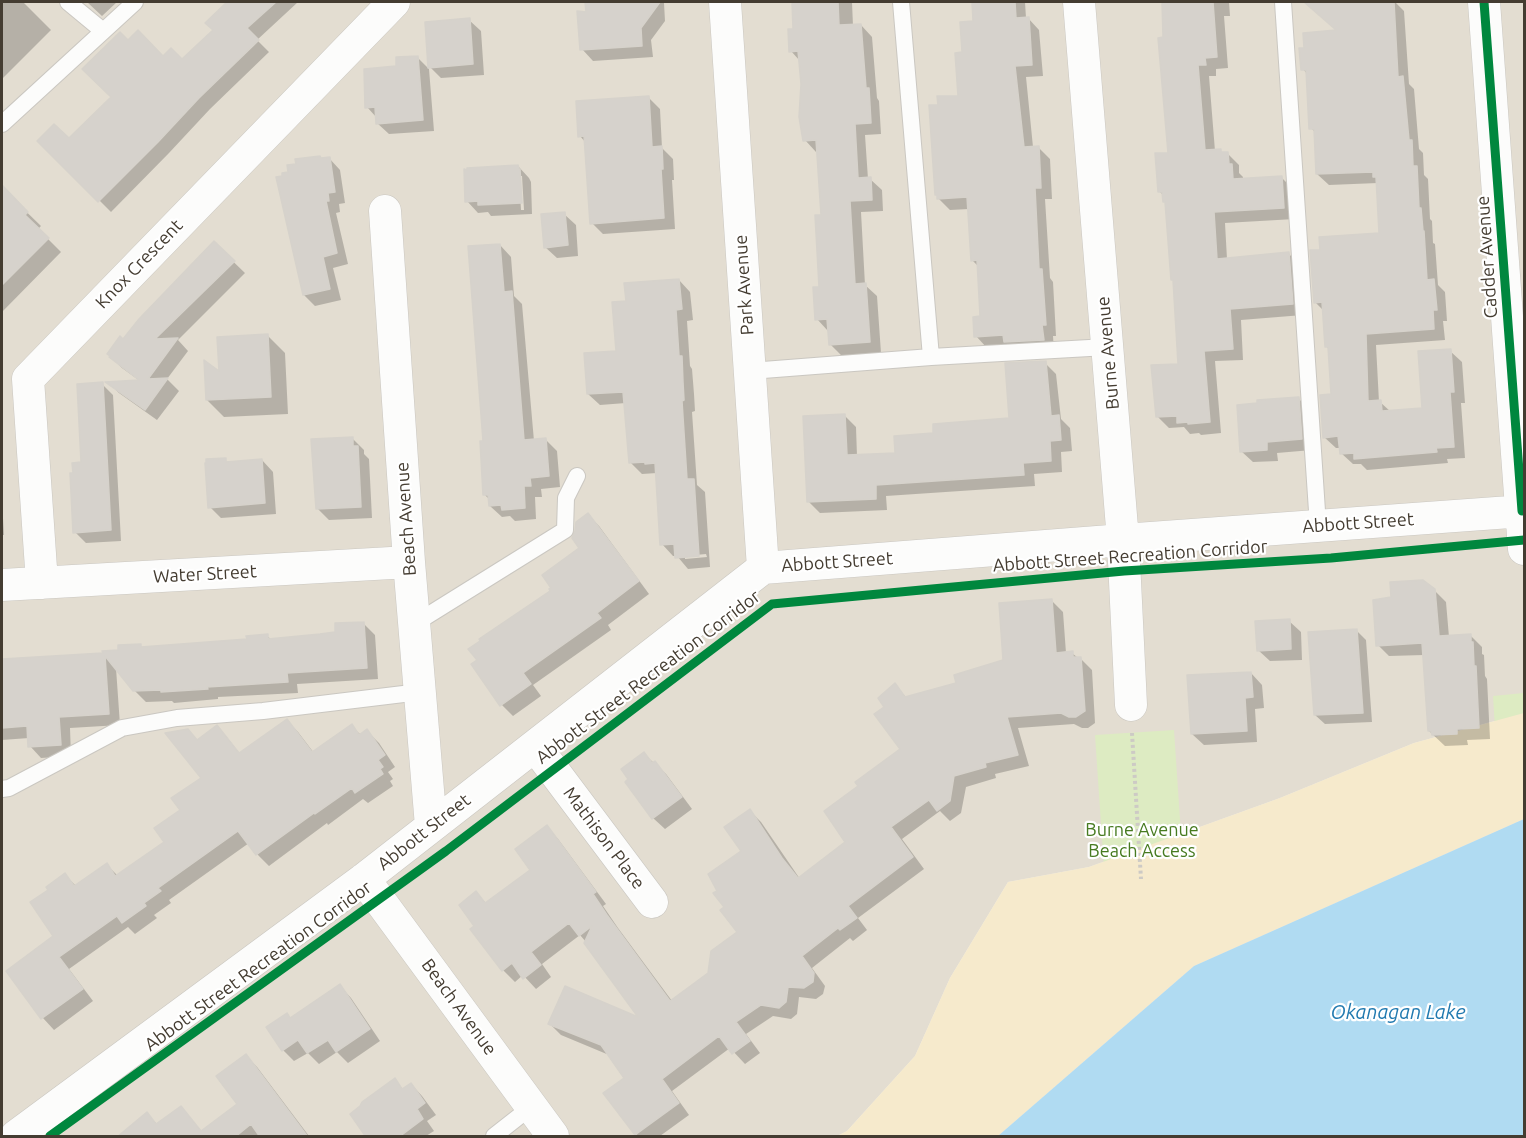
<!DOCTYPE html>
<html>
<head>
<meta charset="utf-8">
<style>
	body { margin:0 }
	#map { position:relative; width:1526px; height:1138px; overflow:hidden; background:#eeebe5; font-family:Ubuntu,sans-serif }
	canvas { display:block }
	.frame { position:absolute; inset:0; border:3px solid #443c31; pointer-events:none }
</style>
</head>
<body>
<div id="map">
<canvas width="1526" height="1138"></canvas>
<div class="frame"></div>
</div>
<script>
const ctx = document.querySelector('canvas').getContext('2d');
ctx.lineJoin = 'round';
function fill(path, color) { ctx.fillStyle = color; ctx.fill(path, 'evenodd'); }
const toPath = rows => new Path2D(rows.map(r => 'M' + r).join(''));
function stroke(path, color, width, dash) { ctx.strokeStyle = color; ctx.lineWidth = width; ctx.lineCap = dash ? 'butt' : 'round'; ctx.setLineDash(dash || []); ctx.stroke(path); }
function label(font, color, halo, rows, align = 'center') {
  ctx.font = font + ' Ubuntu,sans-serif'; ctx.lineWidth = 4.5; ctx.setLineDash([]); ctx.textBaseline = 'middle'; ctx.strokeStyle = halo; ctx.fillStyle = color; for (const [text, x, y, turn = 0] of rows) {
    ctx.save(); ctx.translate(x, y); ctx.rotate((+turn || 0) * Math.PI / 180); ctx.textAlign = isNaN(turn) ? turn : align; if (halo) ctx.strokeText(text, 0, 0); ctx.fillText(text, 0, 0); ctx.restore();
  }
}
fill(toPath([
	[2,2,1524,2,1524,713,1414,743,1280,798,1089,867,1008,882,950,978,915,1056,847,1131,837,1136,2,1136]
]), '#e3ddd1');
fill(toPath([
	[1524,693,1524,774,1498,778,1493,696],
	[1174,730,1185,894,1104,869,1095,735]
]), '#ddebc2');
fill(toPath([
	[1524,713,1524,819,1194,966,998,1136,837,1136,847,1131,915,1056,950,978,1008,882,1089,867,1280,798,1414,743]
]), '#f6eacc');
fill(toPath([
	[1524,819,1524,1136,998,1136,1194,966]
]), '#b0dbf2');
fill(toPath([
	[2,2,23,2,51,30,2,79],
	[87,2,117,2,102,16],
	[229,2,298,2,257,40,269,52,210,109,169,153,111,212,40,141,69,140,113,97,128,42,163,58,182,61,215,31,207,23],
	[586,2,662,2,664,3,665,21,651,40,653,57,593,61,582,49,588,14],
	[793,2,852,2,853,26,861,25,872,37,877,98,879,101,881,134,865,135,868,179,870,179,882,190,883,211,861,212,865,285,877,296,881,353,842,356,830,344,828,331,817,319,821,288,823,216,818,152,816,152,805,140,800,61,791,51,795,30],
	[973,2,1025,2,1026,18,1028,18,1039,30,1043,76,1026,77,1033,147,1038,147,1050,159,1052,199,1045,199,1050,278,1053,282,1056,336,1053,336,1054,351,987,348,976,336,982,317,979,267,972,260,969,209,950,210,938,198,939,106,959,97,964,54,975,22],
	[1164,2,1229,2,1230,16,1224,16,1228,68,1216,69,1216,76,1209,76,1215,151,1220,151,1223,154,1227,153,1239,165,1239,173,1243,177,1243,180,1281,177,1293,189,1295,219,1225,223,1227,259,1289,254,1300,265,1303,315,1241,320,1243,360,1215,361,1221,433,1201,435,1199,433,1190,434,1184,427,1169,428,1158,417,1179,365,1174,281,1167,204,1164,196,1159,191,1170,154],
	[1305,2,1395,2,1404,11,1409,84,1414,89,1419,149,1423,153,1424,175,1428,179,1430,219,1432,221,1433,243,1435,244,1438,285,1445,292,1447,321,1443,321,1445,340,1376,345,1379,402,1380,402,1391,412,1424,410,1450,351,1462,362,1465,403,1461,403,1465,458,1447,459,1448,463,1367,470,1361,464,1353,464,1341,453,1341,448,1336,448,1324,437,1332,396,1330,350,1326,346,1324,311,1315,302,1322,251,1381,234,1378,183,1329,185,1317,174,1316,133,1311,128,1308,75,1303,69,1306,49,1338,31],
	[469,20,481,31,484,75,441,78,430,67],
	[417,57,429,69,434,131,389,134,377,123,377,118,367,107,398,67],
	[648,97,660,109,662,148,673,159,674,180,672,180,675,229,603,234,592,223,586,143,580,136],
	[329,158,340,170,345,203,339,204,340,212,336,213,348,264,333,268,341,300,315,306,304,295],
	[518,166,529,178,531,182,532,214,491,216,488,212,478,213,467,201],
	[519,176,522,176,524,210,521,210],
	[2,189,3,189,41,226,38,229,61,252,2,312],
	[564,214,576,225,578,256,557,258,545,247],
	[214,243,245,273,178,340,188,351,167,379,179,391,157,420,119,393,109,383,140,381,122,368,111,357],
	[500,245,511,257,514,296,522,304,534,441,546,440,557,451,560,487,541,489,542,497,535,497,536,519,515,521,510,516,502,517,490,506,490,500,485,495,484,443],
	[679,280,690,292,693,320,687,321,690,366,692,369,694,394,695,411,692,412,697,485,705,492,710,567,688,569,677,556,673,556,662,544,657,473,642,474,630,462,626,403,600,405,588,394,618,353,627,303],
	[706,554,707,557,685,559,685,556],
	[268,336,285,353,288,414,224,417,207,400,221,374],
	[1045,363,1056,374,1061,419,1070,428,1072,451,1061,452,1062,472,1034,474,1035,486,886,496,887,510,820,513,809,502,844,415,856,427,857,456,897,454,935,434,1010,419],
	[102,384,113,395,121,541,86,543,75,532,83,464],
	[1298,398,1310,410,1312,450,1277,453,1278,461,1253,462,1241,451,1258,405],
	[352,438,364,450,364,454,369,459,372,518,329,520,317,508],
	[225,460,229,463,262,460,273,472,276,514,221,518,210,507],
	[2,501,4,535,2,535],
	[588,515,599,526,649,594,608,625,611,630,533,685,541,696,513,716,502,705,473,665,552,591,582,548],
	[1434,590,1446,602,1449,637,1471,636,1482,647,1482,654,1484,655,1485,676,1487,679,1490,739,1467,740,1468,745,1445,746,1429,731,1424,655,1389,656,1378,645],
	[1051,600,1063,612,1066,653,1072,653,1078,658,1080,658,1092,670,1095,723,1088,728,1082,728,1074,724,1018,728,1029,766,995,774,996,778,966,787,961,813,950,821,940,811,902,839,924,869,858,918,867,930,853,941,850,938,812,968,825,986,823,994,816,999,799,997,797,1014,791,1019,773,1016,746,1034,760,1053,745,1064,730,1048,672,1091,689,1115,660,1136,639,1136,636,1134,626,1078,609,1055,561,1035,550,1024,642,1021,586,942,580,935,542,964,551,977,536,989,523,975,515,982,503,970,472,929,476,926,476,893,487,904,532,870,547,827,558,839,606,904,603,906,618,928,672,1001,709,974,739,932,726,908,743,851,750,811,761,822,800,879,847,842,860,786,902,750,886,707,895,686,907,698,958,684,1004,662],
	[1289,621,1301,632,1302,660,1270,661,1258,650],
	[363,623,375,635,378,679,297,684,298,693,218,697,218,699,174,703,172,701,146,702,134,690,116,668,120,725,70,728,71,756,41,758,30,746,29,738,2,740,2,660,106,654,140,646,143,648,248,641,267,636,272,640,337,634],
	[1357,631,1366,640,1372,722,1325,724,1315,715],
	[1251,673,1262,685,1264,708,1255,709,1257,742,1204,745,1192,734],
	[287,721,298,732,314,753,351,726,361,735,367,731,379,743,395,767,388,772,393,779,390,781,393,786,368,803,363,799,328,825,327,823,269,866,258,855,249,843,169,900,171,903,154,915,157,918,135,934,128,927,69,969,93,1001,54,1030,43,1018,8,972,55,936,50,890,65,875,76,886,106,864,118,876,166,842,182,810,203,778,198,741,217,727,228,739,240,754],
	[644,754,666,774,692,809,665,829,653,818],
	[340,986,351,998,380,1041,348,1063,337,1052,319,1064,308,1053,294,1061,283,1050],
	[246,1056,257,1067,309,1136,119,1136,146,1114,158,1125,181,1108,202,1132,239,1104],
	[394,1080,404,1090,411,1084,422,1096,436,1115,427,1121,434,1131,426,1136,368,1136]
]), '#0003');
const building = toPath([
	[227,2,276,2,247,28,259,40,199,98,158,142,98,202,37,141,54,124,69,138,111,97,82,69,120,32,128,40,138,30,163,56,171,48,182,59,213,30,205,23,227,2],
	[585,2,660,2,641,28,642,46,580,50,577,11,586,12,585,2],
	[792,2,838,2,839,25,861,24,866,88,869,88,871,123,855,124,858,178,871,177,872,200,850,201,855,284,866,283,870,342,829,345,827,319,815,320,813,287,819,287,815,215,821,215,816,140,803,141,799,117,801,84,798,51,789,52,788,29,793,29,792,2],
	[972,2,1015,2,1016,18,1029,17,1032,65,1015,66,1024,147,1039,146,1041,188,1035,188,1039,269,1042,269,1046,325,1042,325,1044,340,1004,342,1003,335,974,337,973,317,980,316,977,260,971,261,967,197,937,199,937,195,935,195,929,105,938,105,937,96,958,96,955,53,962,52,960,22,973,21,972,2],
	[1162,2,1213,2,1217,57,1205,58,1206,65,1198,65,1205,150,1221,149,1221,152,1228,152,1229,164,1232,164,1233,179,1282,176,1284,208,1214,212,1217,259,1289,252,1293,304,1230,309,1233,349,1204,351,1210,422,1188,424,1188,422,1177,423,1177,416,1156,417,1151,365,1178,364,1173,280,1171,280,1165,202,1163,202,1162,192,1158,192,1155,153,1168,153,1158,38,1163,37,1162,2],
	[1304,2,1394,2,1398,77,1403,76,1409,140,1412,140,1413,166,1417,166,1419,208,1421,208,1423,231,1424,231,1427,280,1434,279,1437,310,1433,310,1434,329,1366,334,1368,401,1381,400,1382,411,1422,408,1418,351,1451,349,1454,392,1450,392,1454,447,1436,448,1437,452,1354,459,1354,453,1340,454,1338,436,1323,438,1320,395,1331,394,1328,347,1325,347,1322,302,1314,303,1310,250,1320,250,1319,237,1379,233,1376,177,1373,177,1373,172,1316,174,1314,129,1309,129,1306,70,1301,70,1299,48,1304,48,1303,33,1336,30,1304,2],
	[470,18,473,64,428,68,425,22,470,18],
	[418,56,423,120,376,124,375,107,365,108,364,69,396,66,396,57,418,56],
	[649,96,652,147,662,146,663,169,661,169,664,218,590,224,584,136,578,137,576,101,649,96],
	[320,156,321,158,330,157,335,192,328,193,329,201,326,201,337,253,323,257,330,289,303,295,276,177,282,176,282,173,288,172,287,165,296,164,295,159,320,156],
	[518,165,519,169,520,169,522,203,478,205,478,201,465,202,464,169,467,170,467,168,518,165],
	[2,185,28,212,25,215,49,238,2,285,2,185],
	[565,212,568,245,544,248,541,214,565,212],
	[214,241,235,261,155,339,178,338,148,379,168,378,145,410,105,382,139,380,109,357,110,356,107,354,120,336,123,339,139,319,214,241],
	[500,244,504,292,512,291,524,440,546,438,549,476,530,478,531,486,524,486,525,508,502,510,501,505,489,506,488,495,483,495,480,441,483,441,468,246,500,244],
	[679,279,682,309,676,310,679,356,682,356,683,382,684,400,682,401,687,479,694,479,699,556,675,558,674,544,660,545,655,463,645,464,645,462,629,463,623,392,587,394,584,353,616,351,612,302,626,301,624,283,679,279],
	[268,334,271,397,206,400,204,360,219,371,217,337,268,334],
	[1046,361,1051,416,1059,415,1061,440,1050,441,1051,461,1023,463,1024,475,876,485,876,499,807,502,803,416,845,414,847,455,895,453,894,436,933,433,933,424,1009,418,1005,363,1046,361],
	[103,382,111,530,73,533,70,473,73,473,72,463,81,462,77,384,103,382],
	[1299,397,1302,439,1267,442,1267,450,1240,452,1237,405,1257,403,1257,400,1299,397],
	[353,437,353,446,358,446,361,507,316,509,311,439,353,437],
	[226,458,226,462,262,459,265,503,208,508,205,463,206,463,206,459,226,458],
	[588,513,639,581,597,613,601,618,523,673,531,684,500,706,471,664,477,660,468,649,480,641,479,639,550,591,549,589,551,588,542,575,579,548,572,538,575,531,576,522,588,513],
	[1423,580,1435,589,1439,636,1471,634,1471,642,1473,642,1474,666,1476,666,1479,728,1457,729,1457,734,1432,735,1431,731,1428,731,1422,643,1376,646,1373,600,1391,597,1390,582,1423,580],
	[1052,599,1056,653,1073,651,1073,657,1081,657,1085,711,1076,717,1069,717,1061,713,1007,717,1018,755,985,763,986,767,954,776,950,801,937,811,929,800,891,827,913,857,848,906,857,918,840,930,838,928,802,956,814,973,813,982,804,988,788,987,786,1002,779,1008,761,1005,736,1022,750,1041,732,1054,719,1036,662,1079,679,1103,635,1135,603,1093,624,1078,601,1045,548,1024,565,986,638,1017,584,943,592,926,579,936,569,923,531,952,541,965,523,979,512,963,502,971,470,929,474,926,459,905,476,891,485,903,530,870,515,849,547,825,596,892,593,894,607,915,670,1001,708,973,711,951,737,932,720,910,724,907,713,893,717,891,708,874,741,851,724,827,750,809,782,858,798,878,845,842,824,811,858,786,855,782,900,749,874,714,884,707,878,698,895,683,905,697,956,683,954,675,1003,660,999,603,1052,599],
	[1290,619,1291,649,1257,651,1255,621,1290,619],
	[364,622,367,668,287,673,288,682,207,687,208,689,161,692,161,690,133,691,105,656,109,714,59,717,61,745,28,747,27,726,2,728,2,659,103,653,102,651,118,650,118,645,141,644,141,647,247,639,246,636,268,634,268,639,320,634,335,632,335,623,364,622],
	[1357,629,1363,713,1314,715,1308,632,1357,629],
	[1251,672,1253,697,1245,698,1247,731,1191,734,1187,675,1251,672],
	[287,719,312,752,352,724,359,735,367,729,385,755,378,760,383,767,380,769,383,774,355,793,352,788,315,814,314,813,256,855,238,831,158,888,161,891,144,903,146,906,122,923,117,916,59,957,83,989,41,1019,6,971,53,936,30,902,48,890,46,887,65,873,74,886,107,863,115,876,164,842,154,828,180,810,171,798,201,778,165,733,188,729,197,740,217,725,239,753,287,719],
	[644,752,652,763,655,761,682,797,652,819,625,782,628,779,621,769,644,752],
	[340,984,370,1029,336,1052,328,1040,307,1053,298,1040,282,1051,266,1027,287,1013,290,1018,340,984],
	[246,1054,308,1137,260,1137,251,1124,235,1137,117,1137,147,1112,156,1124,181,1106,201,1131,237,1104,216,1076,246,1054],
	[395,1078,402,1089,411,1083,425,1103,417,1109,423,1119,399,1137,366,1137,350,1114,360,1106,362,1102,395,1078]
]);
fill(building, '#d6d2cc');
stroke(building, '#d6d2cb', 1.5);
const service = toPath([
	[68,2,103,31],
	[901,2,931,357,1107,347],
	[1283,2,1318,526],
	[2,124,135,2],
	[750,371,931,357],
	[414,624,565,530,566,498,577,476],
	[2,789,9,788,122,728,177,718,263,711,420,692],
	[494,1136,531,1107]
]);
const minor = toPath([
	[725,2,763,568],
	[1079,2,1123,540,1131,705],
	[1484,2,1524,549],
	[385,211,409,562,431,826],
	[42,583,28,379,394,2],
	[2,585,409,562],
	[535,746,652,902],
	[364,879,553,1136],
	[16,1136,364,879,763,568,1123,540,1524,511]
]);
stroke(service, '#cac7c1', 18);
stroke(minor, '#cac7c1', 33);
stroke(toPath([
	[1132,733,1141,879]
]), '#cdcac5', 4, [3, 3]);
stroke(service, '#fcfcfb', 16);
stroke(minor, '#fcfcfb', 32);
stroke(toPath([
	[1484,2,1522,511],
	[50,1136,446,851,772,604,1124,571,1331,558,1524,540]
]), '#00873e', 9);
label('18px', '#443c31', '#fff', [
	["Cadder Avenue",1487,257,-94],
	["Knox Crescent",139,264,-46],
	["Park Avenue",744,285,-94],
	["Burne Avenue",1108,353,-95],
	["Beach Avenue",406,519,-94],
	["Abbott Street",1358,523,-4],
	["Abbott Street Recreation Corridor",1130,556,-4],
	["Abbott Street",837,562,-4],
	["Water Street",205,574,-3],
	["Abbott Street Recreation Corridor",648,677,-37],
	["Abbott Street",424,832,-38],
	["Mathison Place",604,838,53],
	["Abbott Street Recreation Corridor",258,966,-36],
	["Beach Avenue",459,1007,54]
]);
label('18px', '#477a20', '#fff', [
	["Burne Avenue",1142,830],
	["Beach Access",1142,851]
]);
label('italic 20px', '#217ab0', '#fff', [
	["Okanagan Lake",1398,1012]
]);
</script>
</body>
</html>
